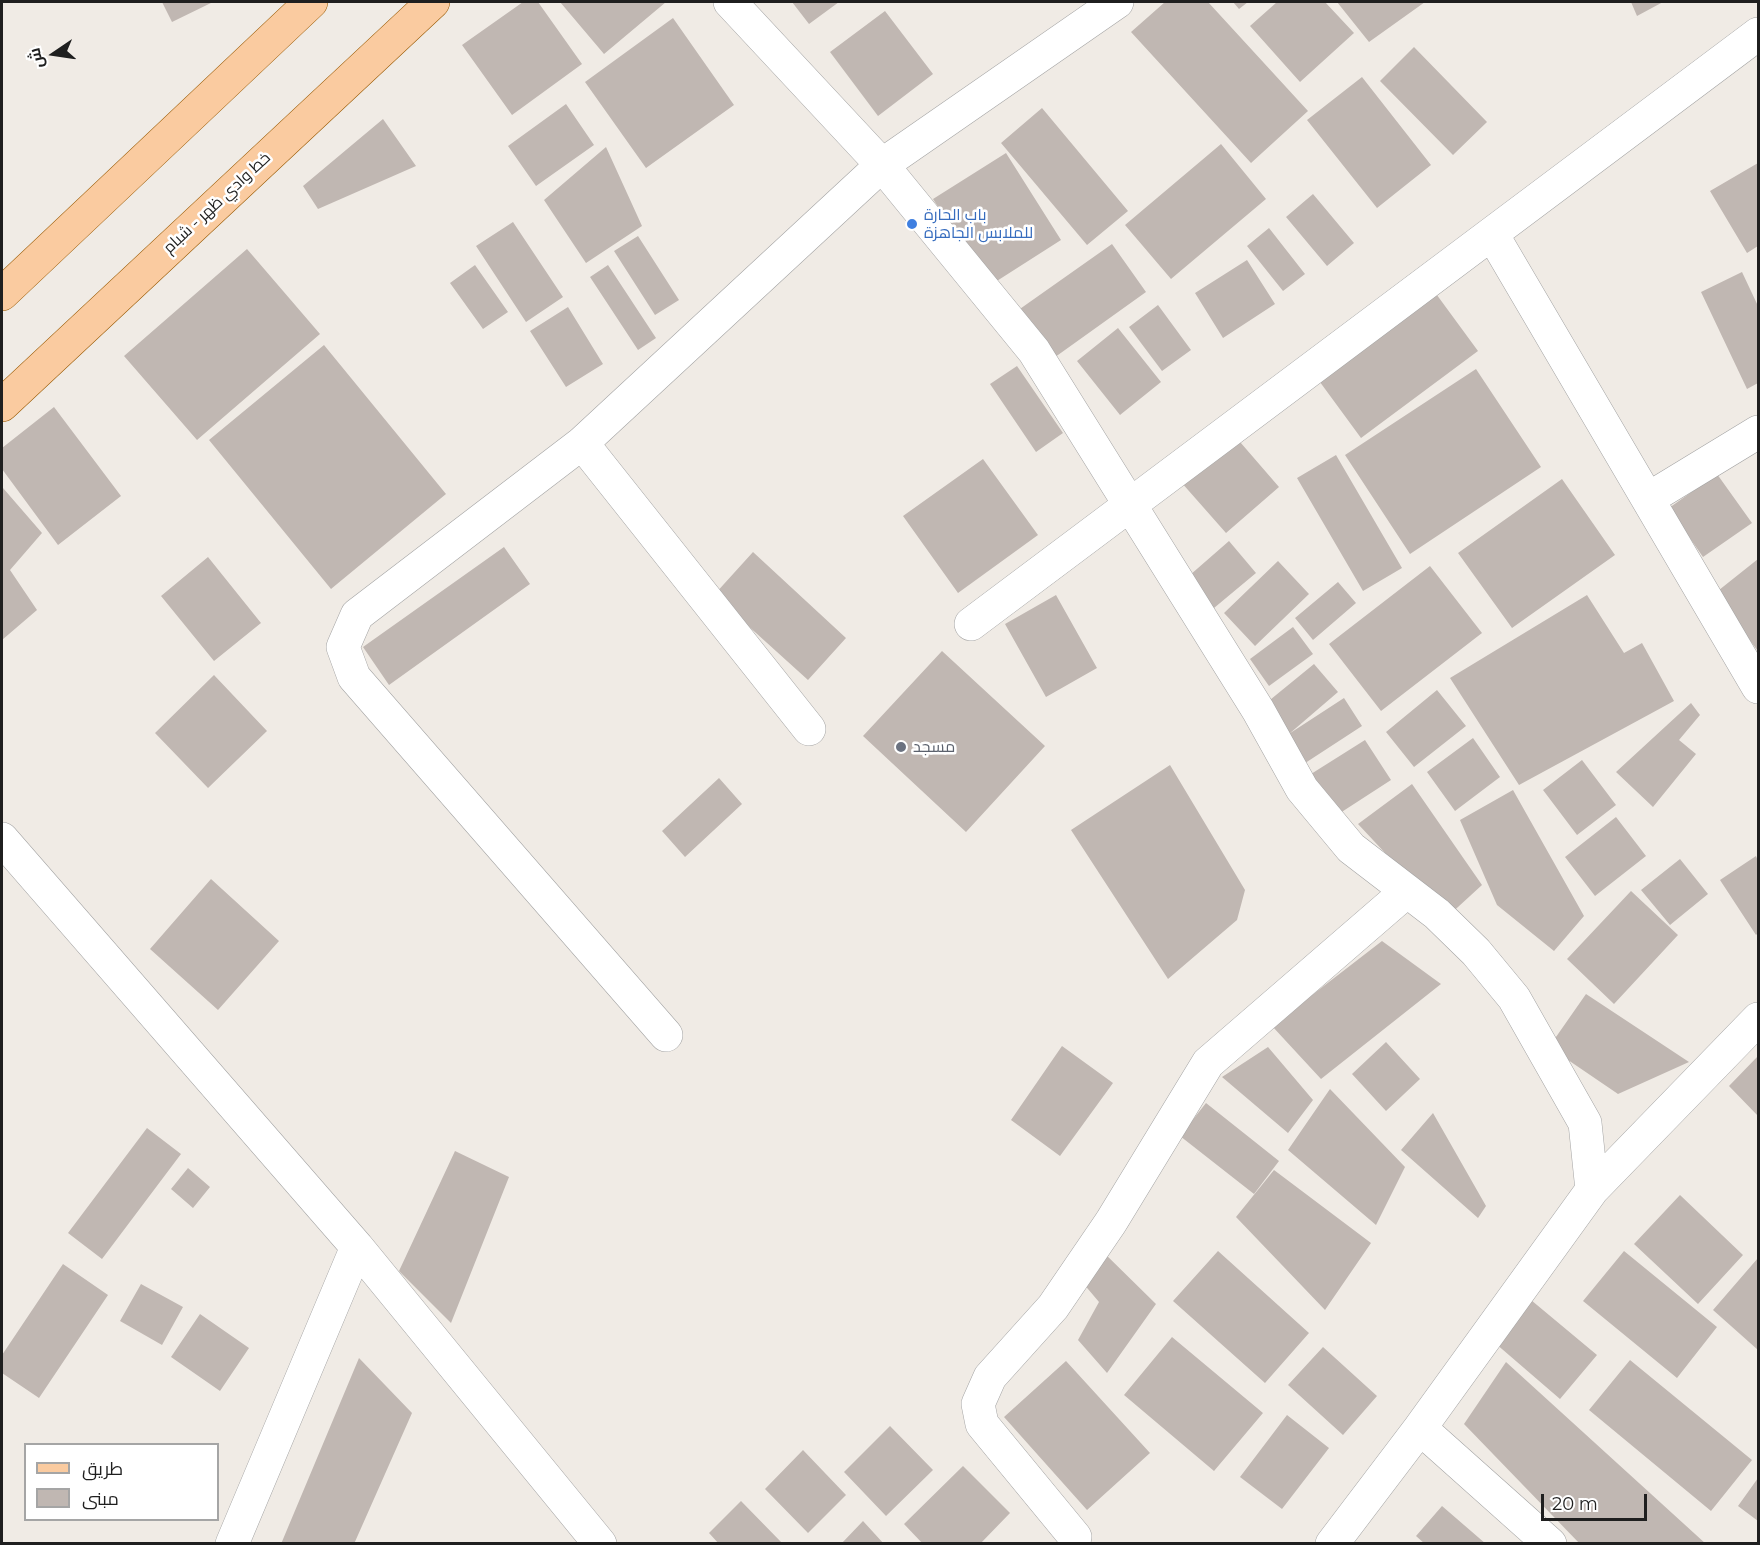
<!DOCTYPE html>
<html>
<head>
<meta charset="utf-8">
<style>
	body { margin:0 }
	#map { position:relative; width:1760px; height:1545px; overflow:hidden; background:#f0ebe5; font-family:Montserrat,Cairo,sans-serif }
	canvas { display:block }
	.frame { position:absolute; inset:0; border:3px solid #1f1f1f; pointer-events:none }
	.legend { position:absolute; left:24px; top:1443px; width:195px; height:78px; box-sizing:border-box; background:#fff; border:2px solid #a5a5a5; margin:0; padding:8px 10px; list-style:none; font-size:18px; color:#1f1f1f }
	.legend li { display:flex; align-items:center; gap:12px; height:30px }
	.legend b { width:30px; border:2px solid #a5a5a5 }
	.north { position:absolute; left:24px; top:24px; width:60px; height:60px; -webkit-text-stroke:4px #fff; paint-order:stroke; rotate:257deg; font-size:16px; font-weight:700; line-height:24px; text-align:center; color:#1f1f1f }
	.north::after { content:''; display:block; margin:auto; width:21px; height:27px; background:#1f1f1f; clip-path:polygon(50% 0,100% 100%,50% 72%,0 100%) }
	.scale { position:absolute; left:1541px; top:1494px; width:106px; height:27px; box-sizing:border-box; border:3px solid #1f1f1f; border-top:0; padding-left:8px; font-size:18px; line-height:21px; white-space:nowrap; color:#1f1f1f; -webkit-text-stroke:4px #fff; paint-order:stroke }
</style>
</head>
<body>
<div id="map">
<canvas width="1760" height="1545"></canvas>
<div class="frame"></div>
<ul class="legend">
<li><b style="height:8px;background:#facba0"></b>طريق</li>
<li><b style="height:16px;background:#c0b7b2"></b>مبنى</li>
</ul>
<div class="north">ش</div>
<div class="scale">20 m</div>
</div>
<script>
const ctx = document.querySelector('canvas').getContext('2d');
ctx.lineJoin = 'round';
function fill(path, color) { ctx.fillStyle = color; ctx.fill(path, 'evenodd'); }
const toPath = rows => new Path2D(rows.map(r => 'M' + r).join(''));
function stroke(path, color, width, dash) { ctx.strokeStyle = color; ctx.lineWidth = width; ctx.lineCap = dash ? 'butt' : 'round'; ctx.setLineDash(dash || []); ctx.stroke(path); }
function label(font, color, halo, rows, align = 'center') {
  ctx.font = font + ' Montserrat,Cairo,sans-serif'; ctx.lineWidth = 5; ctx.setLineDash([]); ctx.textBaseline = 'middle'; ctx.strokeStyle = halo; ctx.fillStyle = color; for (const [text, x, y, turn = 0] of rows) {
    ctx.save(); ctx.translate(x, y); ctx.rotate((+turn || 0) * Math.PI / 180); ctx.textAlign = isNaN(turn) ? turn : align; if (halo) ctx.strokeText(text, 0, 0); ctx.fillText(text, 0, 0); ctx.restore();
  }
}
fill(toPath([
	[162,2,213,2,172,22],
	[523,2,538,2,582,64,512,115,462,45],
	[560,2,666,2,604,54],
	[792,2,839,2,809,24],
	[1165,2,1208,2,1308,111,1251,163,1131,32],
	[1233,2,1248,2,1239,9],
	[1277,2,1325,2,1354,33,1300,82,1250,26],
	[1337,2,1425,2,1369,42],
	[1631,2,1663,2,1637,16],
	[885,11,933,74,878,116,830,52],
	[673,18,734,105,646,168,585,82],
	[1414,47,1487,122,1453,155,1380,81],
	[1362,77,1431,165,1377,208,1307,120],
	[566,104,594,145,536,186,508,146],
	[1042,108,1128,211,1087,245,1001,143],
	[383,119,416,166,318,209,303,186],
	[1221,144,1266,199,1171,279,1125,225],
	[606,147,642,226,586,263,544,200],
	[1006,153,1061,240,989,286,933,199],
	[1758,163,1758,246,1747,253,1710,191],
	[1313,194,1354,243,1327,266,1286,217],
	[513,222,563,297,526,322,476,246],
	[1269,228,1305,274,1283,291,1247,246],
	[638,236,679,300,655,315,614,251],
	[1112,244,1146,292,1051,360,1017,311],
	[247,249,320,334,197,440,124,356],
	[1247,260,1275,304,1223,338,1195,293],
	[475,265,508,312,483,329,450,283],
	[608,265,656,338,638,350,590,277],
	[1742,272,1758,306,1758,383,1747,389,1701,292],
	[1434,291,1478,351,1361,438,1317,378],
	[1158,305,1191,350,1162,371,1129,327],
	[568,307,603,364,566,387,530,331],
	[1118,328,1161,382,1120,415,1077,361],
	[324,345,446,494,331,589,209,440],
	[1017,366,1063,433,1036,452,990,384],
	[1476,369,1541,467,1410,554,1345,455],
	[54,407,121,496,58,545,2,469,2,448],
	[1234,435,1279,487,1226,533,1181,482],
	[1336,455,1402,568,1363,591,1297,478],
	[983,459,1038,535,958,593,903,516],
	[1717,474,1752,523,1703,557,1669,508],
	[1562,479,1615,555,1512,628,1458,553],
	[3,488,42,533,10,570,37,610,2,640],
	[1229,541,1256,573,1208,613,1182,582],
	[504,547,530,584,389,685,363,647],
	[753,552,846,638,808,680,714,595],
	[208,557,261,623,214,661,161,596],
	[1758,559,1758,651,1714,594],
	[1278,561,1309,594,1255,646,1224,613],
	[1430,566,1482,633,1381,711,1329,644],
	[1338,582,1356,603,1313,640,1295,618],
	[1056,595,1097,668,1046,697,1005,624],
	[1587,595,1624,653,1642,643,1674,701,1519,785,1450,678],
	[1293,627,1313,654,1269,686,1250,659],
	[942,651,1045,746,966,832,863,736],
	[1314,664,1338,692,1289,734,1265,704],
	[214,675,267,731,208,788,155,733],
	[1437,690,1466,726,1414,767,1386,732],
	[1344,698,1362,726,1296,769,1278,741],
	[1691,703,1700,715,1679,740,1696,754,1653,807,1616,772],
	[1473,738,1500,777,1455,811,1427,772],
	[1365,740,1391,780,1337,815,1311,774],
	[1582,760,1616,805,1577,835,1543,790],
	[1170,765,1245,890,1237,920,1168,979,1071,830],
	[719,778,742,804,685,857,662,831],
	[1412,784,1482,885,1446,918,1358,824],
	[1513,790,1584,916,1554,951,1497,905,1460,820],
	[1616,817,1646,856,1595,896,1565,857],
	[1756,856,1758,861,1758,933,1756,935,1720,880],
	[1680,859,1708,894,1670,925,1641,890],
	[211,879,279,941,218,1010,150,949],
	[1631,891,1678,935,1614,1004,1567,959],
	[1382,941,1441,984,1321,1079,1272,1026],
	[1586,994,1689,1062,1618,1094,1549,1047],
	[1386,1042,1420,1079,1386,1111,1352,1074],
	[1062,1046,1113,1083,1060,1156,1011,1120],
	[1268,1047,1313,1100,1288,1133,1222,1077],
	[1758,1056,1758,1116,1729,1086],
	[1330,1089,1405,1167,1376,1225,1288,1150],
	[1206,1103,1279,1161,1254,1194,1180,1136],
	[1433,1113,1486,1206,1478,1218,1401,1150],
	[147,1128,181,1154,102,1259,68,1233],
	[455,1151,509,1177,451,1323,399,1271],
	[188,1168,210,1187,193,1208,171,1189],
	[1274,1170,1371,1243,1325,1310,1236,1217],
	[1680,1195,1743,1255,1698,1304,1634,1244],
	[1098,1247,1156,1304,1107,1373,1078,1340,1099,1302,1077,1276],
	[1218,1251,1309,1333,1265,1383,1173,1301],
	[1624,1251,1717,1327,1677,1378,1583,1301],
	[1758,1258,1758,1350,1713,1310],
	[63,1264,108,1295,39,1398,2,1373,2,1355],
	[141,1284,183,1307,162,1345,120,1321],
	[1531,1300,1597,1355,1560,1399,1495,1343],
	[200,1314,249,1348,220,1391,171,1357],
	[1172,1337,1263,1413,1214,1471,1124,1395],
	[1323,1347,1377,1396,1343,1435,1288,1385],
	[359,1358,412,1413,354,1544,281,1544],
	[1630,1360,1752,1460,1711,1511,1589,1410],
	[1066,1361,1150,1453,1087,1510,1004,1417],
	[1506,1362,1706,1544,1580,1544,1464,1424],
	[1287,1415,1329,1448,1282,1509,1240,1477],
	[890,1426,933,1470,886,1516,844,1472],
	[803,1450,846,1495,808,1533,765,1489],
	[963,1466,1010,1513,980,1544,923,1544,904,1524],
	[1758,1478,1758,1521,1738,1506],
	[741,1501,783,1544,719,1544,709,1533],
	[1442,1506,1486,1544,1425,1544,1416,1536],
	[863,1521,884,1544,841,1544]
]), '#c0b7b2');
const street = toPath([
	[730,2,882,165,1034,351,1258,710,1302,789,1351,848,1437,914,1476,952,1514,998,1585,1123,1592,1190,1420,1428,1332,1544],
	[1492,234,1758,687],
	[582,443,809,729],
	[1648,499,1758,432],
	[971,624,1758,34],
	[2,839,357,1247,600,1544],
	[666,1035,354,677,343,647,357,615,582,443,882,165,1117,2],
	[1592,1190,1758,1019],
	[1420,1428,1550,1544],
	[1075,1537,982,1424,978,1404,990,1377,1053,1307,1111,1222,1208,1063,1407,891],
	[232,1544,357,1247]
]);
const primary = toPath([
	[2,294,311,2],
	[2,405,433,2]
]);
stroke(street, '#a3a3a3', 34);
stroke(primary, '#985902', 34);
stroke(street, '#fff', 33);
stroke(primary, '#facba0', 33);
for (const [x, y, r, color] of [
	[912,224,6,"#3f7fe0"],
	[901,747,6,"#6b7280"]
]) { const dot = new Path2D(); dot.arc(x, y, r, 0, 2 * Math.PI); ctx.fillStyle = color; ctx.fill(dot); stroke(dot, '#fff', 2); }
label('16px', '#1f1f1f', '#fff', [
	["خط وادي ظهر - شبام",217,203,-43]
]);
label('16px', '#366cbe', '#fff', [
	["باب الحارة",924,215],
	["للملابس الجاهزة",924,233]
], 'left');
label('16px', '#5b616d', '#fff', [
	["مسجد",913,747]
], 'left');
</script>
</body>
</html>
